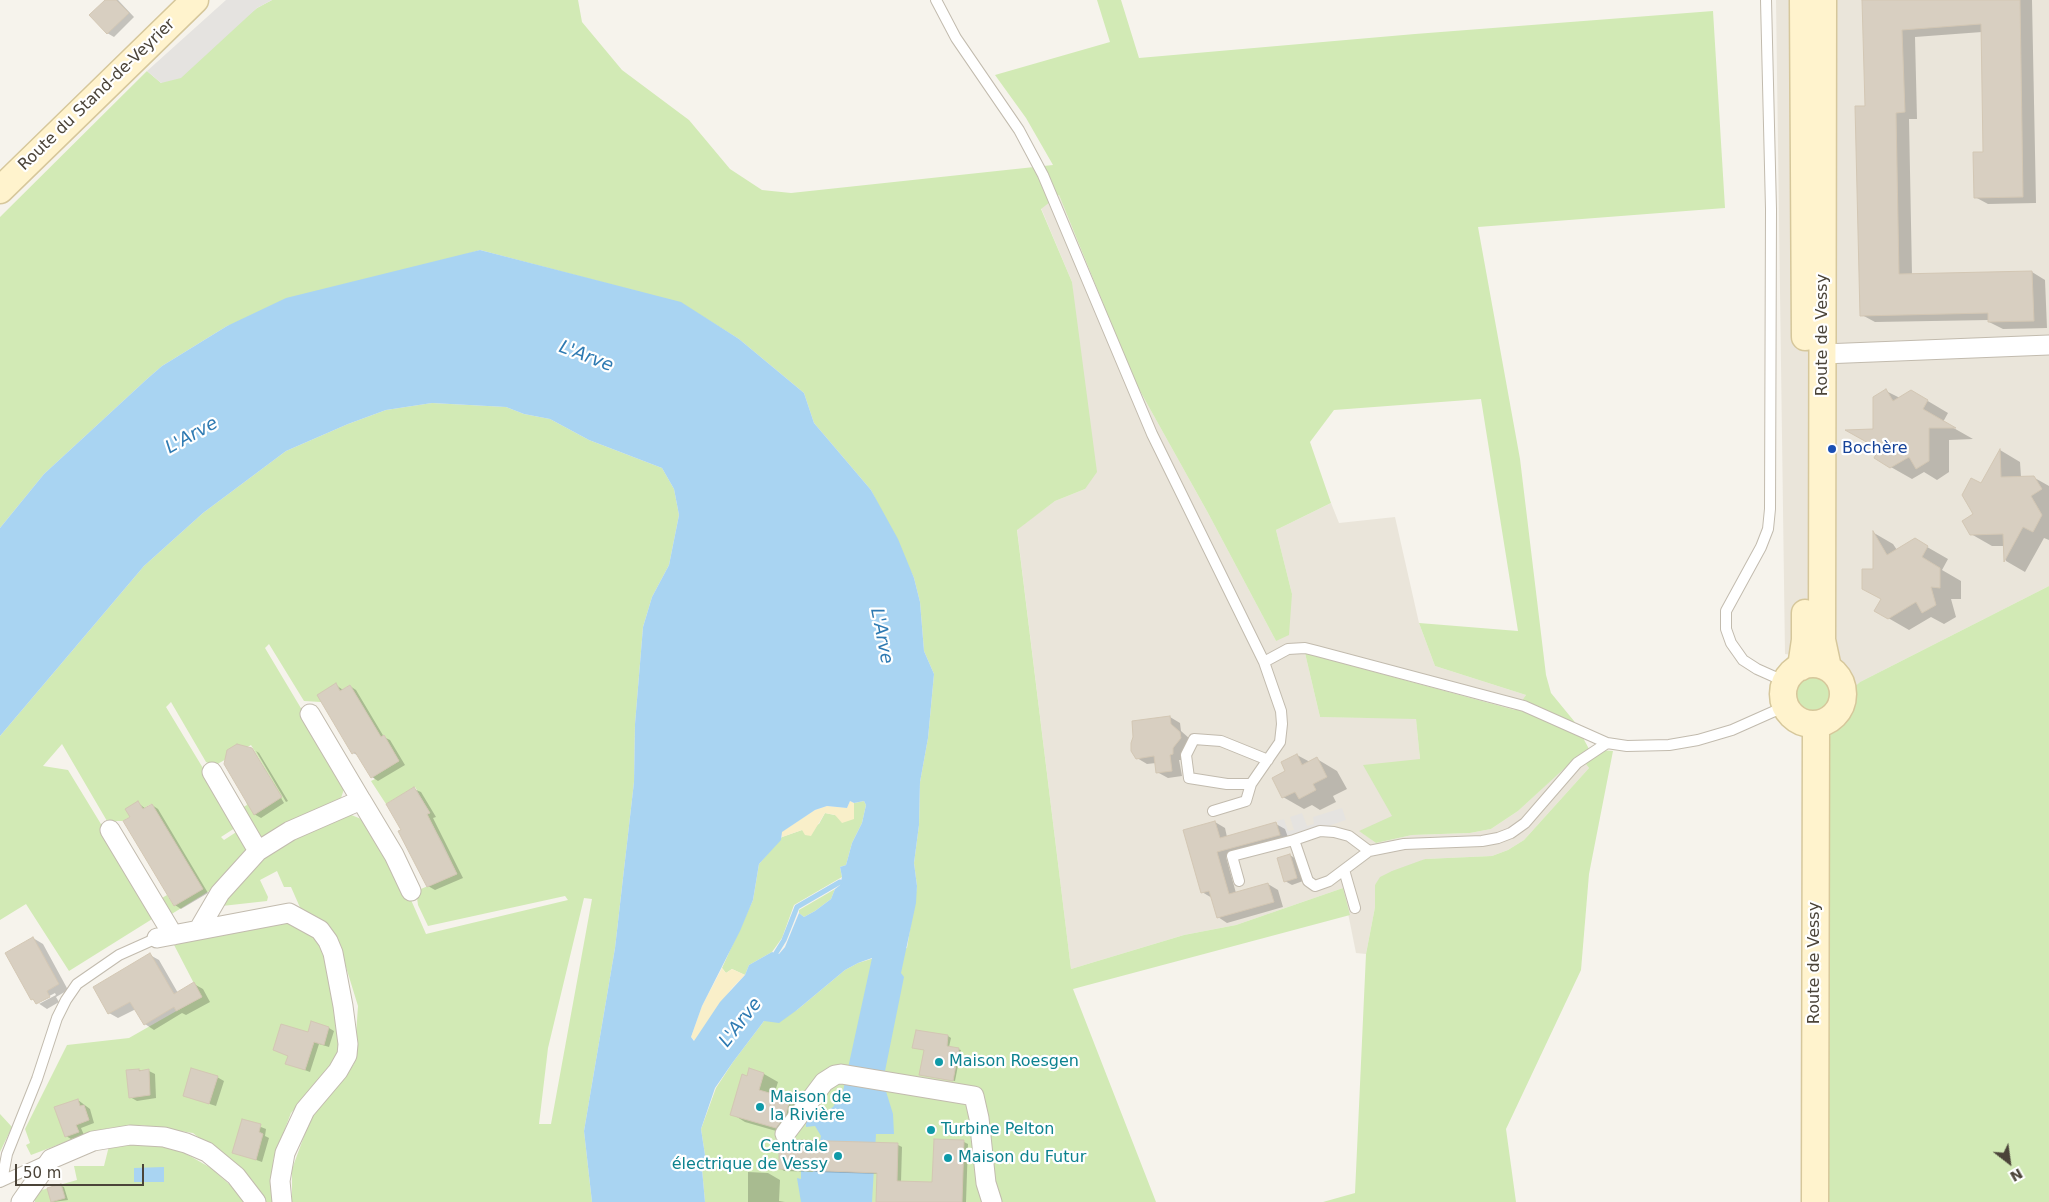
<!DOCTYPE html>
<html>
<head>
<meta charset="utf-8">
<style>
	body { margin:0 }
	#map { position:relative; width:2049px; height:1202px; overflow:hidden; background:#f6f3ec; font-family:"DejaVu Sans",sans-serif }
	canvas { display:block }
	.north { position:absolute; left:1984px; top:1137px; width:50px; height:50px; -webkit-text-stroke:4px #fff; paint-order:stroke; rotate:150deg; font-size:14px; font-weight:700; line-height:20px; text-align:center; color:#4b4439 }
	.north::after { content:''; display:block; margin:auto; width:18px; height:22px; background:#4b4439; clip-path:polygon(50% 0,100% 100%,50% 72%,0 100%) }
	.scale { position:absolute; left:15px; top:1164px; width:129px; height:22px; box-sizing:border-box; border:2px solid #4b4439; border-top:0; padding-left:6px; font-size:15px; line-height:18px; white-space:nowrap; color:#4b4439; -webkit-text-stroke:4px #fff; paint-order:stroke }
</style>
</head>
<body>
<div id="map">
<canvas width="2049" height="1202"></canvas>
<div class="north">N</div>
<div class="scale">50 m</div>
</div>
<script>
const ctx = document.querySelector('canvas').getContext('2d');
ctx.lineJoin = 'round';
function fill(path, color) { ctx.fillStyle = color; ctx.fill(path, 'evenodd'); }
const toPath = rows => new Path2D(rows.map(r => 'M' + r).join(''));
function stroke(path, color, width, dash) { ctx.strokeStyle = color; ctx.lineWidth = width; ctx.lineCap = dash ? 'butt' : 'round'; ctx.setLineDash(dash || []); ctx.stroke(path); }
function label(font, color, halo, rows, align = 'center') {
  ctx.font = font + ' "DejaVu Sans",sans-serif'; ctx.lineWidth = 4.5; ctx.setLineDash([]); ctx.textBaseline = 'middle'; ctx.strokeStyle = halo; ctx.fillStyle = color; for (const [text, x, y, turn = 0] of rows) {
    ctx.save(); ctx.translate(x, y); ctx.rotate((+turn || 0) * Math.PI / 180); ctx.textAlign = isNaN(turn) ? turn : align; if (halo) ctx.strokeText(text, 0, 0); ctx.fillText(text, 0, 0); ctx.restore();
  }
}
fill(toPath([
	[1776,0,2049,0,2049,586,1860,682,1852,689,1837,661,1785,654],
	[1059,195,1135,382,1208,513,1276,641,1292,594,1276,530,1331,503,1339,523,1395,517,1419,623,1435,666,1526,695,1515,710,1305,653,1320,717,1416,718,1420,759,1393,817,1360,831,1376,843,1412,835,1470,833,1491,829,1518,811,1579,754,1589,768,1524,840,1508,850,1492,856,1425,859,1375,885,1375,907,1366,954,1356,953,1343,888,1236,925,1184,935,1071,969,1017,529,1055,501,1085,489,1072,282,1041,208]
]), '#eae5da');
fill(toPath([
	[272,0,578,0,582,22,622,70,689,120,730,169,762,190,791,193,1053,165,1026,118,995,75,1110,42,1097,0,1121,0,1139,58,1415,34,1713,11,1725,208,1478,227,1520,459,1546,675,1551,693,1574,721,1589,749,1613,751,1589,874,1581,970,1506,1129,1516,1202,1323,1202,1355,1193,1366,954,1375,907,1375,885,1380,877,1392,871,1425,859,1492,856,1508,850,1524,840,1589,768,1579,755,1518,811,1491,829,1470,833,1412,835,1376,843,1359,831,1392,816,1363,765,1420,759,1416,719,1320,717,1305,653,1515,710,1526,695,1435,666,1419,623,1518,631,1481,399,1334,410,1310,442,1331,503,1276,530,1292,594,1289,635,1276,641,1208,513,1135,382,1059,195,1041,209,1072,282,1097,472,1085,489,1055,501,1017,530,1071,969,1184,935,1236,925,1343,888,1350,915,1073,989,1156,1202,705,1202,702,1169,705,1155,701,1129,716,1088,733,1062,764,1021,797,1010,845,970,858,963,907,948,917,886,914,863,919,825,920,782,928,738,934,674,924,651,920,602,914,578,871,490,814,423,804,393,739,339,681,303,480,250,227,326,162,366,147,379,44,474,0,528,0,217,147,71,161,83,257,8],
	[432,403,506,407,524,414,550,419,589,440,662,468,674,489,679,515,669,565,652,597,643,627,635,724,634,782,615,948,584,1131,592,1202,292,1202,292,1169,310,1120,354,1064,358,1006,342,954,302,912,291,887,284,887,277,871,260,880,268,897,267,901,222,906,262,854,344,812,371,823,400,875,426,934,568,900,565,896,428,926,418,905,416,891,457,874,443,844,427,815,430,813,415,787,386,804,371,781,375,779,373,777,399,761,384,735,381,737,350,685,321,702,304,701,269,644,265,648,311,725,344,789,339,804,263,842,238,810,247,805,246,801,274,784,251,745,214,766,206,762,171,702,166,707,238,826,221,837,224,840,241,829,251,847,219,885,170,915,157,901,167,895,174,906,160,818,151,804,123,821,107,821,62,744,43,766,68,770,157,916,69,971,26,904,0,920,0,736,144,566,203,513,286,451,348,424,386,410],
	[584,898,592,899,551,1124,539,1124,548,1048],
	[2049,586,2049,1202,1826,1202,1828,735,1848,713,1852,704,1852,689,1860,682],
	'1794 694a20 20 0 1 1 40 0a20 20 0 1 1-40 0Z',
	[864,801,866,805,862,823,852,843,846,865,840,867,842,877,794,905,782,938,772,952,749,965,745,975,732,969,726,973,722,968,753,900,759,864,782,837,819,824,825,813,854,819,854,803],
	[835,889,831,899,815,911,804,917,799,913,799,910],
	[284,920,313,932,328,958,341,1051,334,1066,291,1113,273,1160,273,1183,276,1202,265,1202,252,1180,193,1133,141,1125,109,1128,76,1138,31,1155,26,1145,30,1143,25,1129,67,1045,129,1038,201,997,172,941],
	[0,1114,12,1127,0,1152],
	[143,1143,181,1151,211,1168,239,1193,246,1202,35,1202,35,1192,77,1180,74,1166,104,1166,109,1146]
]), '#d2eab5');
fill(toPath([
	[850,801,854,803,854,819,842,823,835,815,825,813,811,836,805,835,802,830,782,837,781,832,815,810,827,806,847,808],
	[722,968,726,973,732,969,745,975,732,988,695,1041,691,1037,702,1006]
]), '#f9efc9');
fill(toPath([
	[226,0,272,0,257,8,181,78,161,83,147,71],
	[1342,808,1346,820,1331,825,1320,831,1284,842,1277,821,1284,819,1288,831,1294,830,1290,817,1302,813,1307,826,1314,824,1313,817]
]), '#e5e3e0');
fill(toPath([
	[480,250,681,302,739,339,804,393,814,423,871,490,898,539,914,578,920,602,924,651,934,674,928,738,920,782,919,825,914,863,917,886,916,903,901,973,904,977,884,1076,885,1088,893,1114,894,1134,876,1134,872,1202,801,1202,797,1178,801,1179,801,1171,813,1172,821,1136,815,1126,806,1127,806,1118,813,1118,827,1111,833,1107,843,1091,872,958,858,963,845,970,797,1010,779,1023,764,1021,733,1062,715,1088,701,1129,705,1155,702,1169,705,1202,592,1202,584,1131,615,948,634,782,635,724,643,627,652,597,669,565,679,515,674,489,662,468,589,440,550,419,524,414,506,407,432,403,386,410,348,424,286,451,203,513,144,566,0,736,0,528,44,474,147,379,162,366,227,326,286,298],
	[850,801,854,803,864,801,866,805,862,823,852,843,846,865,840,867,842,877,840,885,835,889,831,899,815,911,804,917,799,913,785,947,779,954,772,952,749,965,745,975,720,1002,694,1041,691,1037,702,1006,740,931,753,900,759,864,781,840,782,832,815,810,827,806,847,808],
	[164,1167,164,1182,134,1182,134,1168]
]), '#a9d4f2');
fill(toPath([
	[107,0,118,0,134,17,114,37,107,33],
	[1873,0,2032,0,2036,203,1988,204,1975,197,1984,154,1982,32,1915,37,1917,119,1909,119,1912,275,2032,272,2045,280,2047,328,2003,329,1989,322,1989,320,1875,322,1862,315,1866,107],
	[1886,391,1900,398,1911,391,1948,413,1943,422,1973,439,1949,440,1949,472,1937,480,1924,472,1912,479,1875,458,1880,448,1874,431],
	[2000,450,2020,462,2021,477,2033,477,2049,486,2049,540,2044,538,2025,572,2006,561,2005,546,1992,546,1971,534,1981,485],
	[1874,533,1893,544,1897,550,1915,540,1948,559,1942,570,1961,581,1961,599,1951,599,1956,617,1944,624,1931,617,1909,630,1876,611,1882,599,1874,570],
	[336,685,343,690,350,686,356,690,384,737,390,740,405,765,378,781,372,777,359,756,353,753],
	[1170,717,1180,723,1181,731,1190,739,1183,760,1179,760,1182,776,1168,778,1157,772,1156,763,1147,764,1137,758],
	[237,745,253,749,284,803,261,818,254,814],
	[256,751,259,753,288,801,286,802],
	[1297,755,1310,762,1317,759,1337,771,1347,789,1333,796,1336,802,1320,810,1312,805,1304,809,1283,797,1274,778,1287,771],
	[414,789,421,792,436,817,433,818,463,878,435,890,428,886,403,830],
	[138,803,146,809,152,805,158,809,208,893,181,909,175,905],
	[1215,822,1225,828,1227,837,1276,824,1285,829,1289,840,1226,857,1236,893,1268,884,1278,890,1283,907,1227,923,1218,917,1212,898,1202,892],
	[1290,855,1296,859,1303,881,1292,885,1285,881],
	[33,938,43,944,68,990,56,997,59,1002,47,1009,32,999],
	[55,993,56,995,39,1004,38,1002],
	[150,955,159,960,178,993,194,984,203,989,210,1002,186,1015,182,1013,154,1030,145,1024,136,1009,118,1018,109,1013],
	[329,1028,334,1031,329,1047,319,1044,310,1072,286,1063,289,1056,274,1050,309,1033],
	[948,1036,951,1038,949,1047,961,1050,955,1081,920,1074,926,1050,914,1048],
	[139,1070,149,1071,155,1074,156,1098,137,1101,130,1097],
	[750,1070,764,1074,778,1082,774,1095,790,1100,804,1108,790,1135,745,1122,732,1114],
	[217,1077,224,1081,216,1106,185,1096],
	[78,1100,90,1109,94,1123,81,1128,84,1135,71,1139,66,1136],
	[243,1120,266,1129,265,1136,269,1138,262,1162,234,1152],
	[935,1141,964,1142,968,1144,966,1202,877,1202,879,1174,784,1171,780,1168,789,1146,795,1142,898,1145,902,1147,901,1182,933,1183],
	[748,1172,768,1173,780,1180,779,1201,785,1202,748,1202],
	[61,1186,64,1187,68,1200,53,1202]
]), '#0003');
stroke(toPath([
	[776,953,784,940,797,907,840,882]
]), '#a9d4f2', 5);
const building = toPath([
	[105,0,116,0,129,13,107,34,89,15,105,0],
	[1862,0,2020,0,2023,197,1974,198,1973,152,1983,152,1981,24,1902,30,1905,112,1896,113,1899,274,2032,271,2034,321,1988,322,1988,313,1860,316,1855,106,1865,106,1862,0],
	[1886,389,1893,401,1911,390,1928,400,1923,409,1956,428,1929,428,1929,461,1916,469,1909,457,1890,468,1874,458,1879,449,1845,430,1873,429,1873,397,1886,389],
	[2000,449,2001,477,2034,476,2042,489,2031,496,2042,515,2033,532,2023,527,2004,562,2003,534,1970,535,1962,521,1973,514,1962,495,1971,478,1981,483,2000,449],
	[1873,531,1887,555,1915,538,1928,546,1922,557,1940,568,1940,588,1931,587,1936,605,1922,613,1916,602,1888,619,1874,611,1881,599,1862,589,1862,569,1873,569,1873,531],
	[336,683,340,691,350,685,381,737,384,735,399,761,371,778,355,752,352,754,317,695,336,683],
	[1170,716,1171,724,1180,732,1181,738,1173,748,1173,754,1170,755,1172,771,1156,773,1154,756,1136,759,1131,751,1131,743,1133,737,1132,721,1170,716],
	[237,744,252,748,282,797,254,815,224,764,227,750,237,744],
	[1297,754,1302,765,1317,757,1327,777,1313,784,1316,790,1299,799,1295,792,1282,798,1272,778,1285,771,1281,762,1297,754],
	[414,787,430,813,427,814,457,874,427,887,398,831,401,830,386,804,414,787],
	[138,801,143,809,152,804,203,889,174,906,123,821,130,817,125,809,138,801],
	[1215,821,1220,838,1276,822,1280,835,1217,852,1229,894,1268,883,1274,902,1217,918,1209,891,1201,893,1183,830,1215,821],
	[1290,854,1297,878,1284,882,1277,858,1290,854],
	[33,937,59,984,47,991,50,997,36,1004,33,999,31,1000,5,953,33,937],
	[150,953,174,994,194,982,202,997,176,1011,174,1007,144,1025,130,1002,108,1014,93,987,150,953],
	[311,1021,329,1027,324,1045,314,1042,305,1070,285,1064,288,1056,273,1050,281,1024,308,1032,311,1021],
	[916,1030,948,1035,947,1046,959,1048,953,1081,919,1075,924,1050,912,1048,916,1030],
	[191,1068,218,1076,209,1104,183,1096,191,1068],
	[749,1068,764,1073,759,1090,790,1099,786,1114,776,1128,730,1115,742,1074,747,1076,749,1068],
	[139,1069,139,1071,149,1069,150,1095,129,1098,126,1070,139,1069],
	[78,1099,80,1106,84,1105,89,1120,76,1125,79,1132,65,1137,54,1107,78,1099],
	[242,1119,261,1124,259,1132,263,1134,256,1160,232,1153,242,1119],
	[934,1139,964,1140,962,1202,876,1202,877,1173,779,1169,779,1143,789,1144,794,1140,898,1143,897,1181,932,1182,934,1139],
	[61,1184,65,1198,51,1202,47,1188,61,1184]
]);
fill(building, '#d8cfc1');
stroke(building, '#d3c7b4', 1);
const lane = toPath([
	[936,0,956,38,1019,130,1043,175,1152,434,1264,662],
	[1766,0,1771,209,1770,509,1768,529,1761,547,1726,611,1726,629,1731,643,1743,660,1757,669,1786,682],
	[1251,784,1227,784,1189,778,1186,755,1194,739,1221,741,1268,760],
	[1213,811,1246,801,1251,784,1280,742,1282,724,1281,711,1264,662,1288,649,1305,648,1317,651,1524,706,1607,743,1627,746,1669,745,1698,740,1732,730,1786,706],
	[1369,851,1349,836,1334,832,1320,831,1294,840,1308,881,1315,886,1329,881,1369,851,1404,844,1482,841,1498,838,1511,833,1525,823,1577,763,1607,743],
	[1344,870,1355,908],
	[1239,881,1232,856,1294,840],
	[2,1181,7,1154,37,1079,57,1018,66,1000,77,984,119,955,157,938],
	[0,1182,46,1161]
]);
const street = toPath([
	[1823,354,2049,345],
	[310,714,361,800],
	[212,772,258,851],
	[110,830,173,935],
	[199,929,220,893,258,851,290,831,361,800,394,855,411,891],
	[157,938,289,913,320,930,328,941,333,953,343,1006,348,1044,347,1055,338,1071,305,1110,285,1153,280,1181,282,1202],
	[785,1134,824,1082,835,1075,841,1074,974,1096,979,1118,986,1183,992,1202],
	[21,1202,51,1159,93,1141,130,1135,164,1137,186,1143,207,1152,236,1176,256,1202]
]);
const secondary = toPath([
	[1803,0,1805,337],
	[1823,0,1822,640,1828,668],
	[0,190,195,0],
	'1783 694a30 30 0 1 1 60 0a30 30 0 1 1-60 0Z',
	[1801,667,1805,640,1805,613],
	[1815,1202,1816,724]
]);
stroke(lane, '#c2bbae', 12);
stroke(street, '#c2bbae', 21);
stroke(secondary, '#d6c79b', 29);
stroke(lane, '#fff', 10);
stroke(street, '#fff', 19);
stroke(secondary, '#fff3cd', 26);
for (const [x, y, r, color] of [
	[1832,449,5,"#1a4fb4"],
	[939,1062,5,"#0f9aa8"],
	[760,1107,5,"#0f9aa8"],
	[931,1130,5,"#0f9aa8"],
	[838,1156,5,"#0f9aa8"],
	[948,1158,5,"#0f9aa8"]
]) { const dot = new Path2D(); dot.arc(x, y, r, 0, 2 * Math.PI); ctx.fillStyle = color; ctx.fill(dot); stroke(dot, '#fff', 2); }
label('16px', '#4b4439', '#fff', [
	["Route du Stand-de-Veyrier",97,95,-44],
	["Route de Vessy",1823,335,-90],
	["Route de Vessy",1815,963,-90]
]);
label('16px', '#164399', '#fff', [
	["Bochère",1842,449]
], 'left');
label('16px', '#0d838f', '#fff', [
	["Maison Roesgen",949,1062],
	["Maison de",770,1098],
	["la Rivière",770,1116],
	["Turbine Pelton",941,1130],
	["Centrale",828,1147,"right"],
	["électrique de Vessy",828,1165,"right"],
	["Maison du Futur",958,1158]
], 'left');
label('italic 18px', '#2e7ab2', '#fff', [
	["L'Arve",586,357,21],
	["L'Arve",192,436,-29],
	["L'Arve",881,636,79],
	["L'Arve",741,1023,-52]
]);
</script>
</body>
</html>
